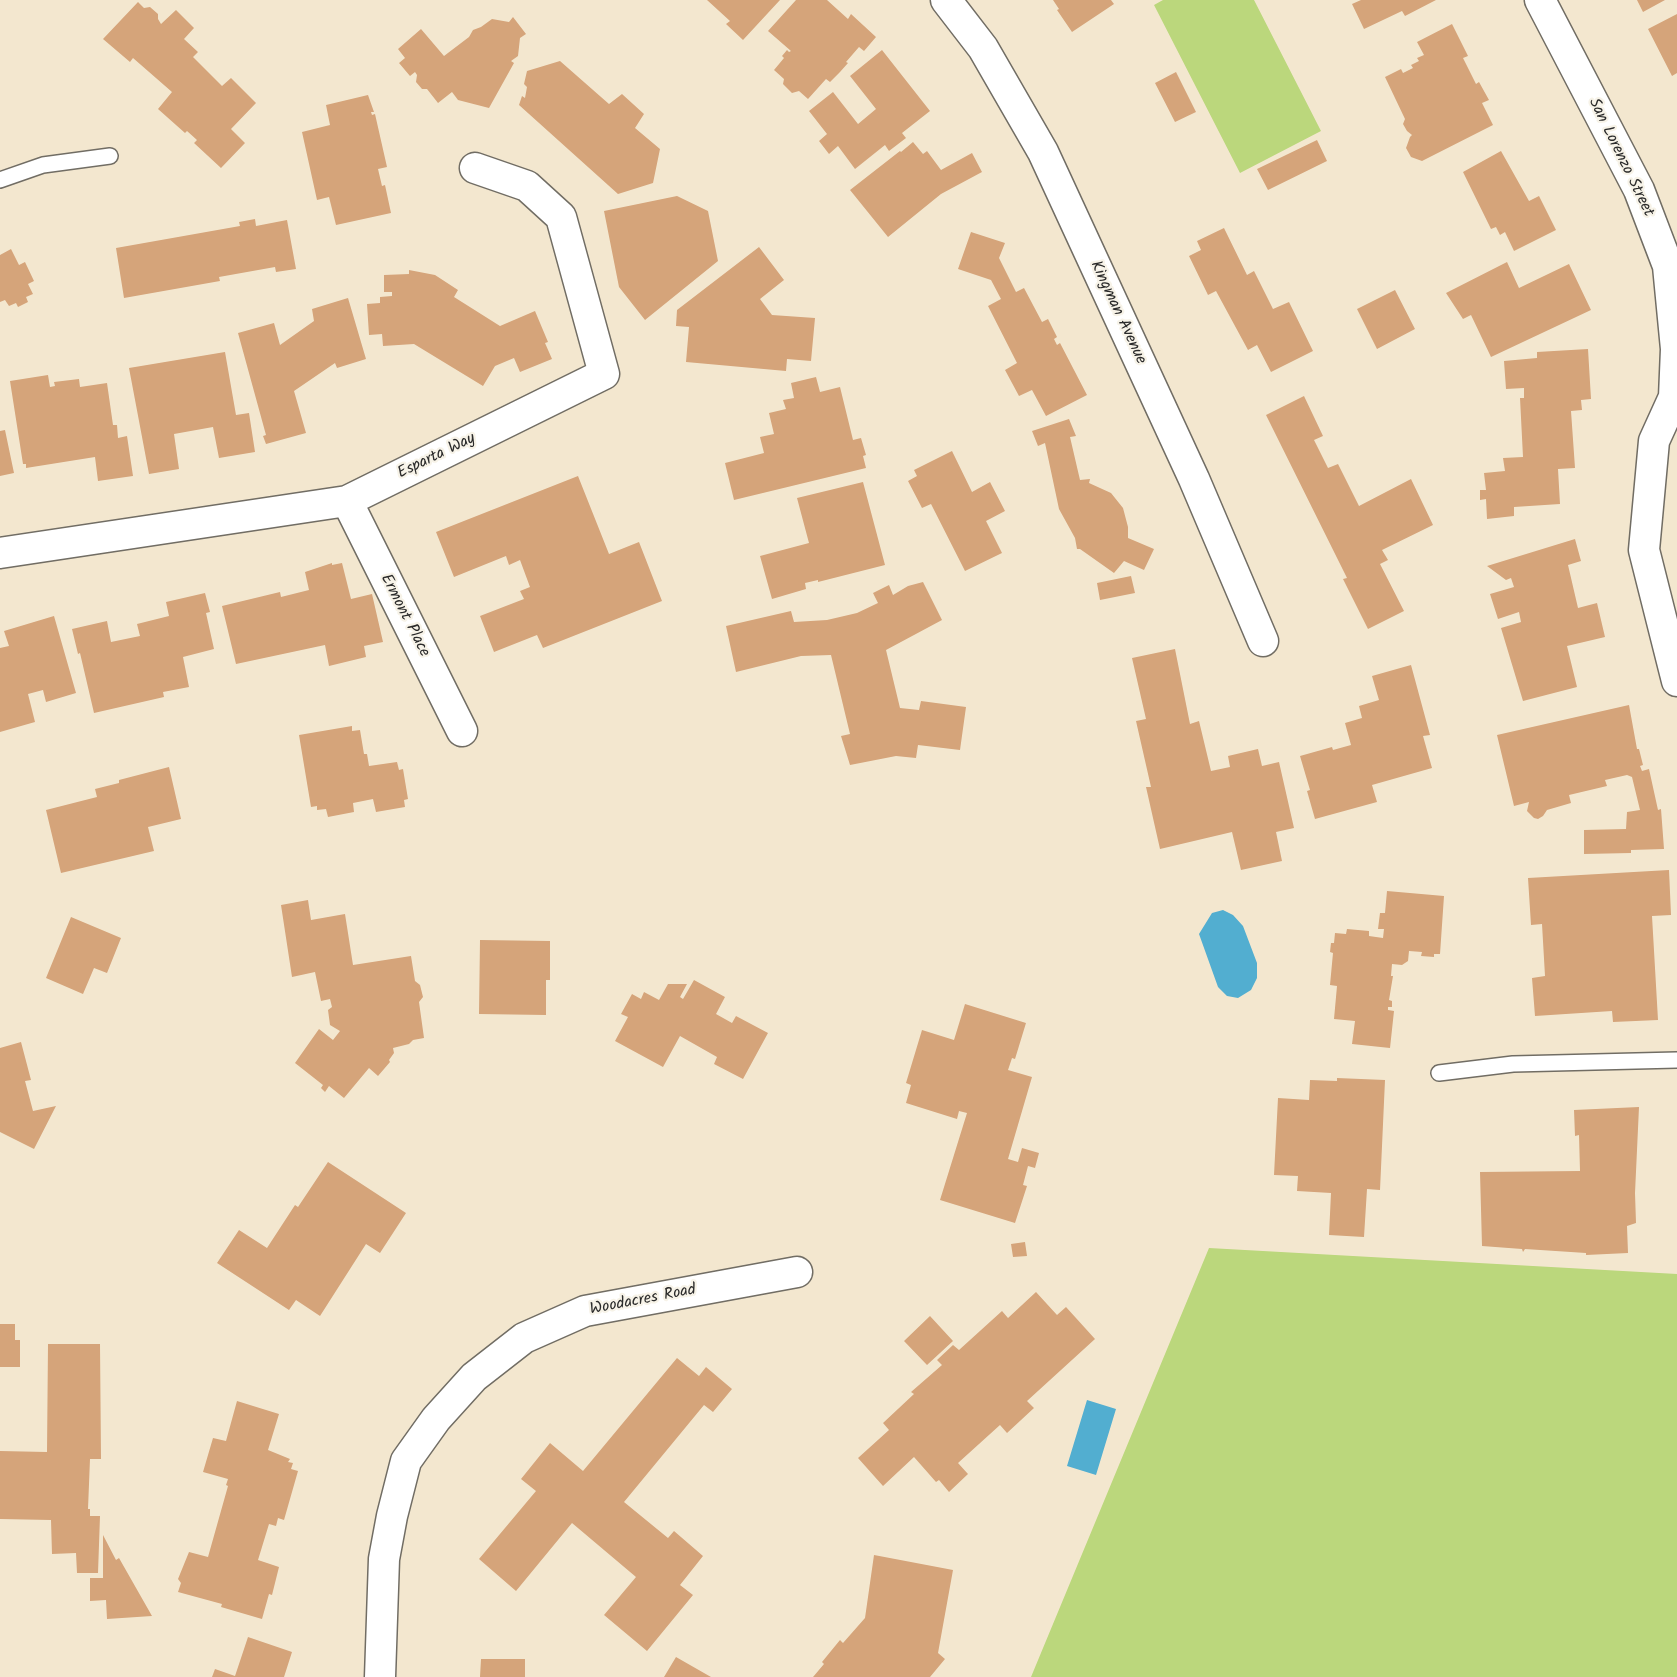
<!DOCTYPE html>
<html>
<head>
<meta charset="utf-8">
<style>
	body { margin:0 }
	canvas { display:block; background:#f3e7cf }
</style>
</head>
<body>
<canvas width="1677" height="1677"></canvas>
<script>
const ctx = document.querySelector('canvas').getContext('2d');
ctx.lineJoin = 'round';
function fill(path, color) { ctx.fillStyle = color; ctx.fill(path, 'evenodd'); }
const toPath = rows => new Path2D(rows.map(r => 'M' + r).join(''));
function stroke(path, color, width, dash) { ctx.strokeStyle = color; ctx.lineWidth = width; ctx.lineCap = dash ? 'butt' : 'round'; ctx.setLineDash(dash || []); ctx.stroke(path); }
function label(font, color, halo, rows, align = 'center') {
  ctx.font = font + ' Kalam,sans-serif'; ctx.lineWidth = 4.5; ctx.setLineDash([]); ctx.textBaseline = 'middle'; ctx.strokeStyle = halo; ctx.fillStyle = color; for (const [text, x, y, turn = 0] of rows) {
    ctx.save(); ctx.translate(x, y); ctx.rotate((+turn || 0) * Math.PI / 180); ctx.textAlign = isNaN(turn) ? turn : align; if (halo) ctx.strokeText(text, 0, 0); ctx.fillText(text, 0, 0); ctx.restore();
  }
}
fill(toPath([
	[1163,0,1254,0,1321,131,1240,173,1154,5],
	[1209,1248,1677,1274,1677,1677,1031,1677]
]), '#bbd77c');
fill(toPath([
	[1223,910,1233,915,1243,926,1257,963,1257,978,1251,990,1238,998,1227,996,1218,987,1199,934,1212,913],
	[1087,1400,1116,1409,1096,1475,1067,1466]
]), '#52aed0');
fill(toPath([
	[707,0,780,0,743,40,726,24,730,21],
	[796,0,827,0,848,19,851,14,876,37,864,51,859,47,846,62,848,63,840,72,830,82,826,79,808,99,799,91,792,93,783,84,784,79,774,70,784,58,782,56,787,50,789,52,791,51,768,31],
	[1053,0,1111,0,1114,4,1072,32,1057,10,1059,9],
	[1361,0,1436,0,1405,16,1402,11,1364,29,1352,4],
	[1637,0,1665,0,1643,12],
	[138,2,144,8,150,7,158,14,158,19,161,24,176,10,194,28,184,39,198,52,193,57,222,86,231,78,256,103,231,129,245,143,221,168,194,143,197,140,187,131,185,133,158,109,172,92,133,58,130,62,103,39],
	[1677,14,1677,73,1672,76,1648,29],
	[513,17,526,34,520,38,518,56,511,61,514,63,489,108,458,100,452,92,438,103,427,89,422,89,416,82,417,75,415,72,410,76,399,63,405,58,398,49,421,29,444,56,469,37,473,30,481,27,492,19,509,22],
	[1452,24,1468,56,1463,58,1476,84,1479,82,1489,100,1482,103,1493,125,1422,161,1411,157,1406,148,1410,137,1412,135,1407,131,1403,124,1405,119,1385,77,1401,69,1403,73,1413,68,1411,65,1419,61,1417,58,1424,55,1417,42],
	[882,50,930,111,902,133,906,138,889,151,885,145,855,169,838,146,829,154,819,141,827,134,809,111,833,92,858,124,876,109,850,76],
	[560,61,609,104,622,94,644,114,635,128,660,149,653,183,618,194,519,105,522,96,525,98,527,87,524,84,527,71],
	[1176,72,1196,112,1175,122,1155,83],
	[368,95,374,112,371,112,372,115,375,114,387,167,378,169,382,186,385,185,391,213,336,225,329,197,317,200,302,132,330,125,326,105],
	[1317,140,1327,161,1268,190,1257,169],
	[913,142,923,154,927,151,941,170,972,153,982,172,941,194,888,237,850,190,900,151,901,152],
	[1501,151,1529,201,1539,196,1556,230,1514,251,1505,232,1500,235,1496,227,1491,229,1463,172],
	[677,196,708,211,718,261,645,320,619,287,604,211],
	[255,219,256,226,287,220,296,269,276,272,275,267,219,277,220,281,124,298,116,248,240,226,239,222],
	[1224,228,1247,275,1254,271,1273,309,1289,302,1313,351,1271,372,1257,345,1248,350,1216,291,1208,295,1189,256,1201,250,1197,241],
	[971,232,1005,243,999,258,1016,292,1024,288,1042,322,1048,319,1057,337,1054,339,1057,345,1060,343,1087,395,1046,416,1032,390,1019,396,1005,370,1017,363,988,306,1001,299,991,280,958,269],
	[759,247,784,280,760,299,772,315,815,318,811,361,787,359,786,371,686,362,689,327,676,326,677,310],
	[11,249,19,265,25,262,34,281,28,284,33,294,26,297,28,302,18,307,16,303,9,306,5,300,0,302,0,255],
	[1507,262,1519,288,1569,264,1591,310,1491,357,1471,315,1463,319,1446,293],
	[409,270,435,275,458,290,454,297,500,326,535,311,548,342,545,343,552,359,520,372,514,358,495,366,483,386,414,344,383,346,382,334,369,335,367,304,380,303,380,297,392,296,392,292,384,292,384,275,409,274],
	[1395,290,1415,329,1377,349,1357,309],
	[348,298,366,359,337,368,335,363,294,391,306,433,266,444,263,436,266,435,238,333,274,323,280,345,314,321,312,309],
	[1588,349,1591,399,1581,400,1582,410,1571,411,1575,468,1558,469,1560,504,1514,507,1514,516,1487,519,1486,499,1480,500,1480,490,1486,490,1484,473,1505,471,1503,458,1523,457,1520,398,1524,398,1524,388,1506,389,1504,361,1537,358,1537,352],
	[225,352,236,415,249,413,255,452,219,458,213,427,174,434,179,469,149,474,129,368],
	[48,375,50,387,55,386,54,382,79,379,80,387,107,383,113,425,117,425,118,438,127,436,133,476,98,481,95,457,26,468,26,464,23,464,10,381],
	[816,377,820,392,840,387,853,440,861,438,866,455,863,456,866,468,734,500,725,463,764,453,760,437,774,434,769,413,786,409,783,400,794,398,791,383],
	[1304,396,1323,436,1314,440,1328,468,1338,464,1359,506,1411,479,1433,525,1382,550,1388,560,1380,564,1404,611,1368,629,1343,579,1347,578,1266,415],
	[1069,419,1076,436,1070,437,1080,480,1090,479,1089,483,1111,493,1123,508,1128,527,1128,538,1154,549,1144,570,1124,561,1114,573,1080,549,1077,549,1075,538,1059,509,1045,443,1038,446,1032,431],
	[5,430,14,473,0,476,0,431],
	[952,451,972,492,990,482,1005,511,986,521,1002,553,965,571,931,504,922,508,908,481,917,476,914,470],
	[578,476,609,554,639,542,662,601,543,648,537,635,494,652,480,616,524,599,520,591,530,587,520,560,509,565,506,556,454,577,436,532],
	[863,482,885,565,818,582,818,580,805,583,806,589,772,599,760,556,809,543,797,498],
	[1575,539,1581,561,1568,565,1578,608,1597,603,1605,637,1567,646,1577,687,1523,701,1501,628,1521,622,1519,612,1498,619,1490,594,1514,587,1511,578,1506,580,1487,566],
	[332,563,332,565,342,563,351,599,372,594,383,642,364,646,366,657,329,666,325,645,236,664,222,606,280,592,281,597,309,590,305,572],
	[1131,576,1135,593,1100,600,1097,583],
	[923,582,942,620,886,650,900,708,919,710,921,701,966,707,960,750,918,745,916,758,896,756,850,765,841,736,850,734,831,655,801,656,736,672,726,626,791,611,794,622,827,620,857,613,878,603,873,593,889,585,893,595,908,586],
	[205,593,210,612,206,613,214,649,183,657,189,687,163,692,164,697,94,713,80,653,78,654,72,629,107,621,111,642,140,636,137,624,169,616,166,602],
	[54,616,76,693,46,702,43,690,28,694,35,722,0,732,0,648,9,646,4,631],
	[1175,649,1190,724,1199,721,1211,771,1230,767,1228,756,1258,749,1262,766,1279,762,1294,828,1276,832,1282,861,1241,870,1232,832,1160,849,1146,787,1151,787,1136,721,1146,719,1132,658],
	[1411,665,1430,735,1423,736,1432,768,1372,785,1377,802,1315,819,1307,791,1310,790,1300,756,1332,747,1333,750,1351,745,1345,723,1362,718,1359,706,1379,700,1372,676],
	[1629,705,1637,749,1639,749,1643,765,1640,766,1642,771,1649,769,1658,810,1661,809,1664,849,1631,850,1631,853,1584,854,1584,830,1626,829,1627,812,1640,810,1632,777,1627,775,1605,780,1607,786,1569,795,1571,803,1547,810,1543,816,1538,819,1534,818,1527,811,1529,802,1514,806,1497,735],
	[352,726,352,731,360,730,364,754,367,754,369,766,397,762,399,770,403,769,408,799,404,800,405,807,376,812,373,799,353,803,354,812,328,817,326,809,317,810,317,806,311,807,299,735],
	[169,767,181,819,148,827,154,851,61,873,46,810,97,797,95,789,119,783,119,780],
	[1669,870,1671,915,1652,916,1658,1020,1613,1022,1612,1011,1535,1016,1532,978,1545,976,1542,924,1531,925,1528,878],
	[1387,891,1444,896,1440,954,1434,954,1434,957,1421,956,1422,952,1409,951,1408,961,1402,965,1392,964,1391,976,1393,976,1389,1000,1392,1001,1392,1007,1388,1007,1388,1010,1394,1011,1390,1048,1352,1044,1355,1021,1334,1019,1337,986,1330,985,1333,953,1330,952,1331,943,1334,943,1335,933,1346,934,1347,929,1369,931,1369,936,1383,938,1384,929,1378,929,1380,913,1385,913],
	[308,900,311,920,345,914,353,965,411,956,415,981,420,985,423,997,419,1002,424,1038,413,1040,409,1044,393,1048,394,1053,389,1060,390,1062,378,1076,369,1068,344,1098,329,1086,325,1092,321,1088,323,1085,295,1063,319,1029,333,1040,340,1031,330,1025,328,1010,332,1007,330,999,321,1001,315,972,292,977,281,905],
	[71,917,121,938,107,973,94,968,83,994,46,978],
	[480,940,550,941,550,980,546,980,546,1015,479,1014],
	[694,980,725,997,716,1014,732,1023,736,1016,768,1033,743,1079,714,1064,717,1057,680,1036,663,1067,615,1041,628,1017,621,1014,632,994,641,999,644,992,659,1000,668,984,687,984,680,997,683,999],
	[965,1004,1026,1023,1015,1059,1012,1058,1008,1070,1032,1077,1008,1159,1018,1162,1022,1148,1039,1153,1035,1168,1028,1166,1023,1185,1027,1186,1015,1223,940,1200,967,1113,959,1111,957,1119,906,1103,911,1085,906,1083,922,1030,954,1040],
	[21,1042,31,1080,25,1081,33,1111,56,1106,34,1149,0,1132,0,1048],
	[1337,1078,1385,1080,1380,1190,1367,1189,1364,1237,1329,1235,1331,1193,1297,1191,1298,1176,1274,1175,1278,1098,1309,1100,1310,1080,1337,1081],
	[1639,1107,1635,1193,1636,1223,1627,1226,1628,1253,1586,1255,1586,1253,1525,1249,1523,1252,1522,1249,1482,1246,1480,1172,1580,1171,1579,1135,1575,1136,1574,1110],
	[328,1162,406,1213,380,1253,366,1244,320,1316,296,1300,289,1310,217,1263,239,1230,267,1248,295,1205,298,1207],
	[1025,1242,1027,1256,1013,1257,1011,1244],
	[1036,1292,1057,1315,1066,1307,1095,1339,1027,1401,1034,1408,1007,1433,1000,1425,958,1463,968,1474,949,1492,939,1480,936,1482,914,1457,883,1486,858,1458,889,1430,883,1423,914,1394,911,1392,942,1365,937,1360,953,1345,959,1350,1002,1311,1008,1318],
	[930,1316,953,1341,927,1365,904,1341],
	[0,1324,15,1324,15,1340,20,1340,20,1367,0,1367],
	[48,1344,100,1344,101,1459,90,1459,88,1509,90,1509,90,1516,100,1516,98,1573,77,1573,76,1553,52,1554,51,1520,0,1519,0,1451,47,1452],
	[677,1358,699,1376,706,1367,732,1389,713,1412,704,1405,624,1502,668,1538,674,1531,703,1556,680,1585,693,1595,647,1651,604,1615,636,1577,572,1523,516,1591,479,1559,536,1491,521,1479,550,1443,583,1471],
	[237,1401,279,1414,268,1450,290,1459,288,1462,293,1463,291,1469,298,1471,284,1520,278,1518,276,1526,269,1524,258,1560,279,1567,272,1595,269,1594,262,1619,221,1607,222,1604,178,1592,181,1583,178,1579,189,1552,208,1557,228,1486,226,1485,228,1479,203,1472,213,1438,226,1441],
	[103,1535,116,1560,119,1558,152,1616,107,1619,106,1600,90,1601,90,1578,103,1578],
	[874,1555,953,1570,938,1653,945,1659,930,1677,813,1677,824,1664,822,1662,840,1640,843,1643,865,1618],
	[248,1637,292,1652,284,1677,212,1677,215,1669,235,1676],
	[676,1657,711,1677,664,1677],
	[481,1659,525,1659,525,1677,480,1677]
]), '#d5a47a');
const service = toPath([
	[0,180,43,165,110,156],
	[1439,1073,1513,1064,1677,1060]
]);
const minor = toPath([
	[946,0,983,48,1043,152,1194,479,1263,641],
	[1540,0,1639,190,1668,266,1676,349,1674,397,1677,407],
	[1674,397,1654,441,1644,550,1677,681],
	[347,501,462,731],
	[0,553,347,501,604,374,561,217,527,186,475,168],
	[380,1677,384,1559,392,1516,406,1461,436,1419,474,1377,524,1338,585,1311,797,1272]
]);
stroke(service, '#716d64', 18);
stroke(minor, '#716d64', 33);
stroke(service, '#fff', 15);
stroke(minor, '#fff', 30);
label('16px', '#2b2b2b', '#f7f3e8', [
	["San Lorenzo Street",1620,158,64],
	["Kingman Avenue",1117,313,65],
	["Esparta Way",437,457,-26],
	["Ermont Place",404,616,63],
	["Woodacres Road",643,1301,-11]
]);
</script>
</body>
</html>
